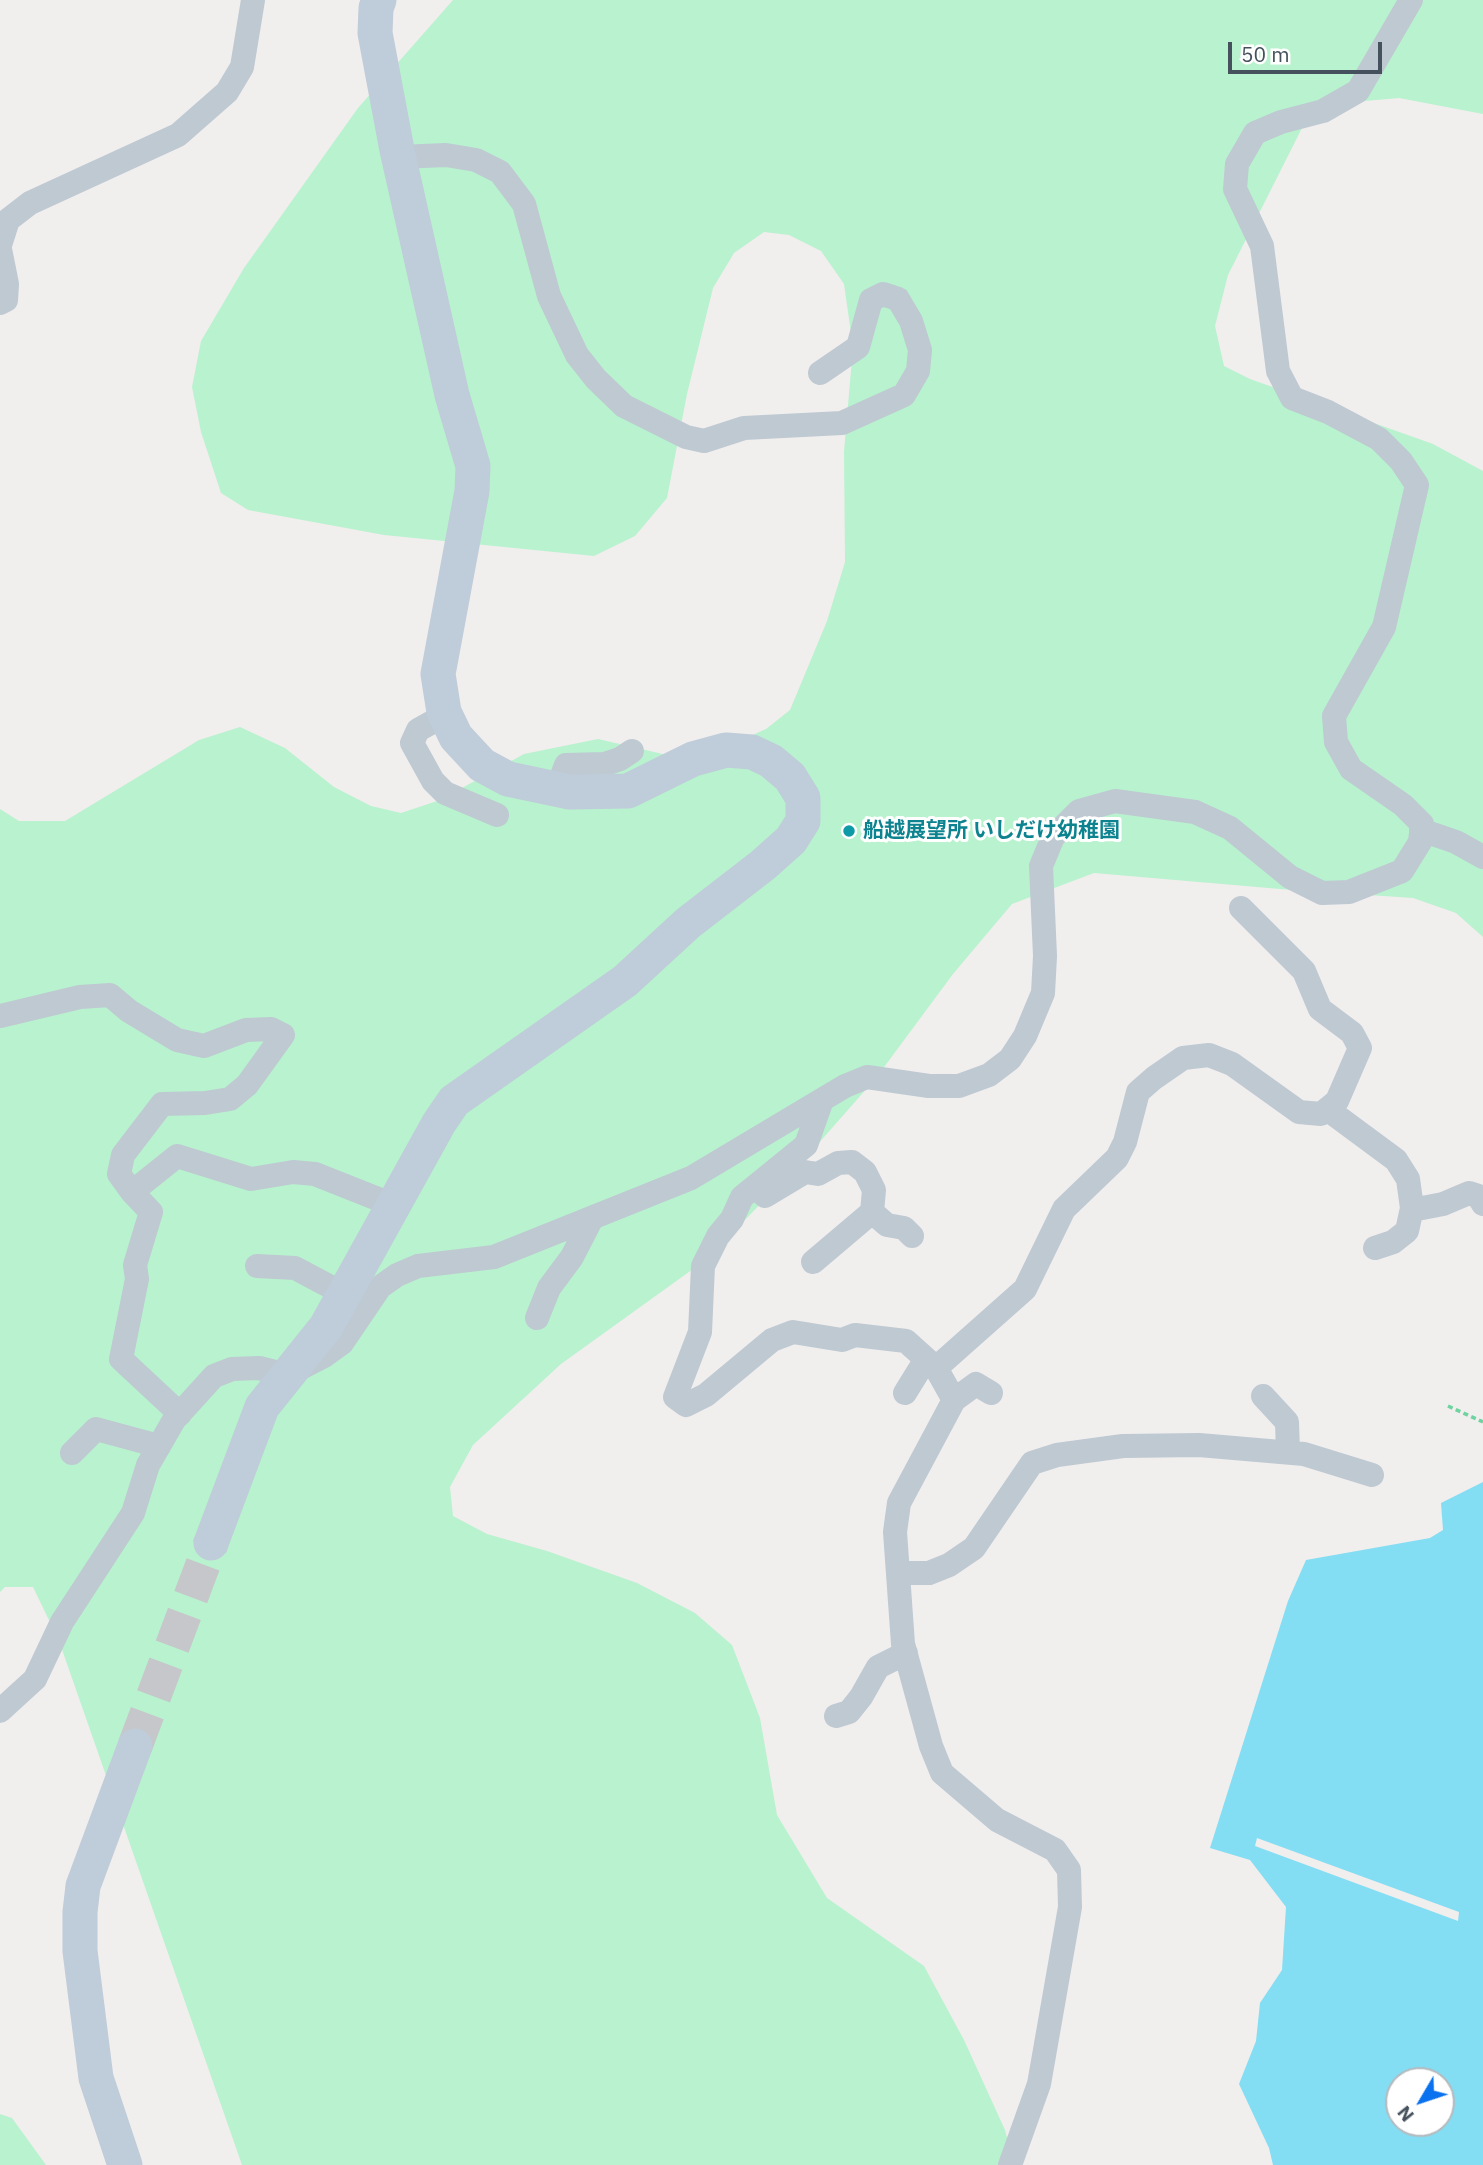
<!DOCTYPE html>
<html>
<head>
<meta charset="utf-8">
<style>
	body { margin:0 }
	#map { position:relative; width:1483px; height:2165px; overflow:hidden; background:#f1eeee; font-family:"IBM Plex Sans",sans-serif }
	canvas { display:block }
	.north { position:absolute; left:1385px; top:2067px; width:70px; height:70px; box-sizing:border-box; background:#fff; border:2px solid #b5babe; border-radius:50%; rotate:231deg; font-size:19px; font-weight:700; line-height:28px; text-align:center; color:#45525d }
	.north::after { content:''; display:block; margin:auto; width:24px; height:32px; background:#0b72ef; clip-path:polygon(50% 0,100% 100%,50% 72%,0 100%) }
	.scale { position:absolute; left:1228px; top:42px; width:154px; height:32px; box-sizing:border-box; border:4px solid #45525d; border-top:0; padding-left:9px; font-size:21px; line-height:24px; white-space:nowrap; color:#45525d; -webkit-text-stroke:5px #fff; paint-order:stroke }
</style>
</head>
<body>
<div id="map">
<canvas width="1483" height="2165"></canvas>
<div class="north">N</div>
<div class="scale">50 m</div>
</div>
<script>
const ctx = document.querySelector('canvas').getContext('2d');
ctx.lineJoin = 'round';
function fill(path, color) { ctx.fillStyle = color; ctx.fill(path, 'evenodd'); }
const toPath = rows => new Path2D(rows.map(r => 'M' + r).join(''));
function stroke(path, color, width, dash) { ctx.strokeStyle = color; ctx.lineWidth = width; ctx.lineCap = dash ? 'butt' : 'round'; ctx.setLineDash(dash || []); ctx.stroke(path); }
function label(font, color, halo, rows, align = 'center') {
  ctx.font = font + ' "IBM Plex Sans","Noto Sans JP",sans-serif'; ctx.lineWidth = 6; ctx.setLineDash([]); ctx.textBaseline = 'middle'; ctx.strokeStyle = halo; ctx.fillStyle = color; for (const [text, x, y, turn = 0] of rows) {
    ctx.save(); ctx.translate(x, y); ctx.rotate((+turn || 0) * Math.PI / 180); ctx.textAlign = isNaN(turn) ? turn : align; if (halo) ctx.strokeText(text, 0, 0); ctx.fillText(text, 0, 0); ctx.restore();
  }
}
fill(toPath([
	[453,0,1483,0,1483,114,1399,98,1342,103,1302,128,1228,275,1215,326,1224,366,1250,379,1433,444,1483,471,1483,937,1456,913,1413,898,1280,889,1094,873,1012,904,953,974,876,1078,810,1153,707,1259,561,1364,473,1445,450,1487,453,1516,487,1534,547,1551,637,1583,695,1613,732,1645,760,1718,777,1815,827,1898,924,1966,964,2040,1005,2130,1014,2165,242,2165,59,1641,33,1587,5,1587,0,1592,0,809,19,821,65,821,199,740,240,727,285,748,334,787,371,806,401,813,440,800,524,754,598,739,680,758,712,753,766,729,790,710,827,621,845,562,844,452,853,347,844,284,821,251,789,235,764,232,734,253,713,288,687,394,667,498,635,536,594,556,384,535,248,510,221,493,201,432,192,387,201,341,244,268,358,108],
	[0,2114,12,2118,46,2165,0,2165]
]), '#b9f2ce');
fill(toPath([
	[1483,1482,1483,2165,1273,2165,1269,2148,1239,2084,1256,2041,1260,2003,1282,1970,1286,1907,1250,1860,1210,1848,1288,1601,1306,1560,1430,1538,1443,1530,1441,1503],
	[1399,2081,1441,2081,1441,2123,1399,2123]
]), '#83ddf3');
fill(toPath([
	[1257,1838,1459,1912,1458,1921,1255,1846]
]), '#f1eeee');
stroke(toPath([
	[135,1746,211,1543]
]), '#c6c7ca', 35, [35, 18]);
stroke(toPath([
	[1448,1406,1483,1422]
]), '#6fd3a0', 3.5, [5, 3.5]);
stroke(toPath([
	[399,157,446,155,476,160,500,172,524,204,549,296,577,355,596,379,624,406,686,437,704,441,744,428,842,423,904,395,918,371,920,350,911,321,898,299,883,294,871,300,858,347,820,373],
	[0,245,8,220,30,203,178,135,227,92,242,67,253,0],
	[0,249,7,284,6,300,0,303],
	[445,715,418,730,412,743,433,781,445,793,497,815],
	[557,789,566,765,605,764,620,759,632,751],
	[1421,830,1456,842,1483,857],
	[0,1016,80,997,110,995,129,1011,177,1040,204,1046,246,1030,271,1029,283,1035,247,1085,230,1099,205,1103,162,1104,123,1155,119,1174,132,1192,177,1156,251,1179,293,1172,315,1174,393,1205],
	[822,1100,806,1145,742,1197,732,1219,718,1236,703,1266,700,1332,675,1397,686,1405,706,1395,772,1340,793,1332,842,1340,855,1335,906,1341,936,1368,954,1400,976,1384,991,1393],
	[1327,1109,1396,1160,1408,1179,1412,1208,1407,1231,1393,1242,1375,1248],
	[758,1189,765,1196,805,1172,818,1174,838,1163,852,1162,865,1172,874,1190,872,1212,813,1262],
	[132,1192,151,1212,135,1265,137,1279,121,1359,180,1414],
	[1412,1210,1443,1204,1469,1193,1478,1196,1483,1204],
	[872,1212,887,1225,904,1228,912,1236],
	[257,1266,295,1268,344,1294],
	[537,1318,549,1288,572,1257,592,1218],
	[936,1368,1025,1289,1064,1209,1117,1158,1125,1142,1138,1092,1154,1078,1183,1058,1209,1055,1232,1064,1299,1112,1321,1114,1337,1101,1360,1048,1352,1033,1320,1009,1304,971,1241,908],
	[905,1393,926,1359],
	[1263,1396,1287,1422,1288,1452],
	[954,1400,899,1503,895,1532,903,1644,931,1746,942,1773,997,1820,1055,1850,1069,1870,1070,1907,1039,2084,1010,2165],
	[72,1453,96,1429,159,1446],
	[898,1573,929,1573,949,1565,974,1548,1032,1463,1057,1455,1123,1446,1199,1445,1304,1454,1372,1475],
	[0,1711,35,1679,62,1622,133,1513,148,1465,174,1420,214,1376,232,1369,259,1368,287,1375,324,1356,342,1343,380,1287,397,1275,418,1266,494,1257,691,1178,845,1086,867,1077,929,1086,959,1086,989,1075,1010,1059,1025,1036,1043,993,1045,956,1041,866,1053,837,1079,811,1115,801,1195,812,1230,828,1290,877,1322,893,1349,892,1402,871,1420,842,1422,824,1403,805,1351,769,1336,742,1334,716,1384,627,1417,485,1401,461,1379,439,1328,412,1292,398,1278,371,1262,246,1235,189,1237,164,1255,133,1281,122,1323,111,1358,91,1411,0],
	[836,1716,849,1712,861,1697,878,1667,906,1653]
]), '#bec9d2', 24);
stroke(toPath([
	[211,1543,262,1407,326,1327,439,1123,454,1101,625,981,688,923,763,865,791,840,803,821,803,798,790,777,771,761,752,752,726,750,693,759,628,791,570,792,508,779,482,765,456,737,444,712,438,674,472,491,473,466,452,395,397,150,375,33,376,8,379,0],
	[125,2165,96,2078,80,1951,80,1912,83,1886,135,1746]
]), '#bfccd9', 35);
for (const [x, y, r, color] of [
	[849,831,7,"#0f9aa8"]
]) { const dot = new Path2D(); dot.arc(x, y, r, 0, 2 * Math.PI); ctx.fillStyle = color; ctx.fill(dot); stroke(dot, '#fff', 2.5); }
label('bold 21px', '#0d838f', '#fff', [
	["船越展望所 いしだけ幼稚園",863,831]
], 'left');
</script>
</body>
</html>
